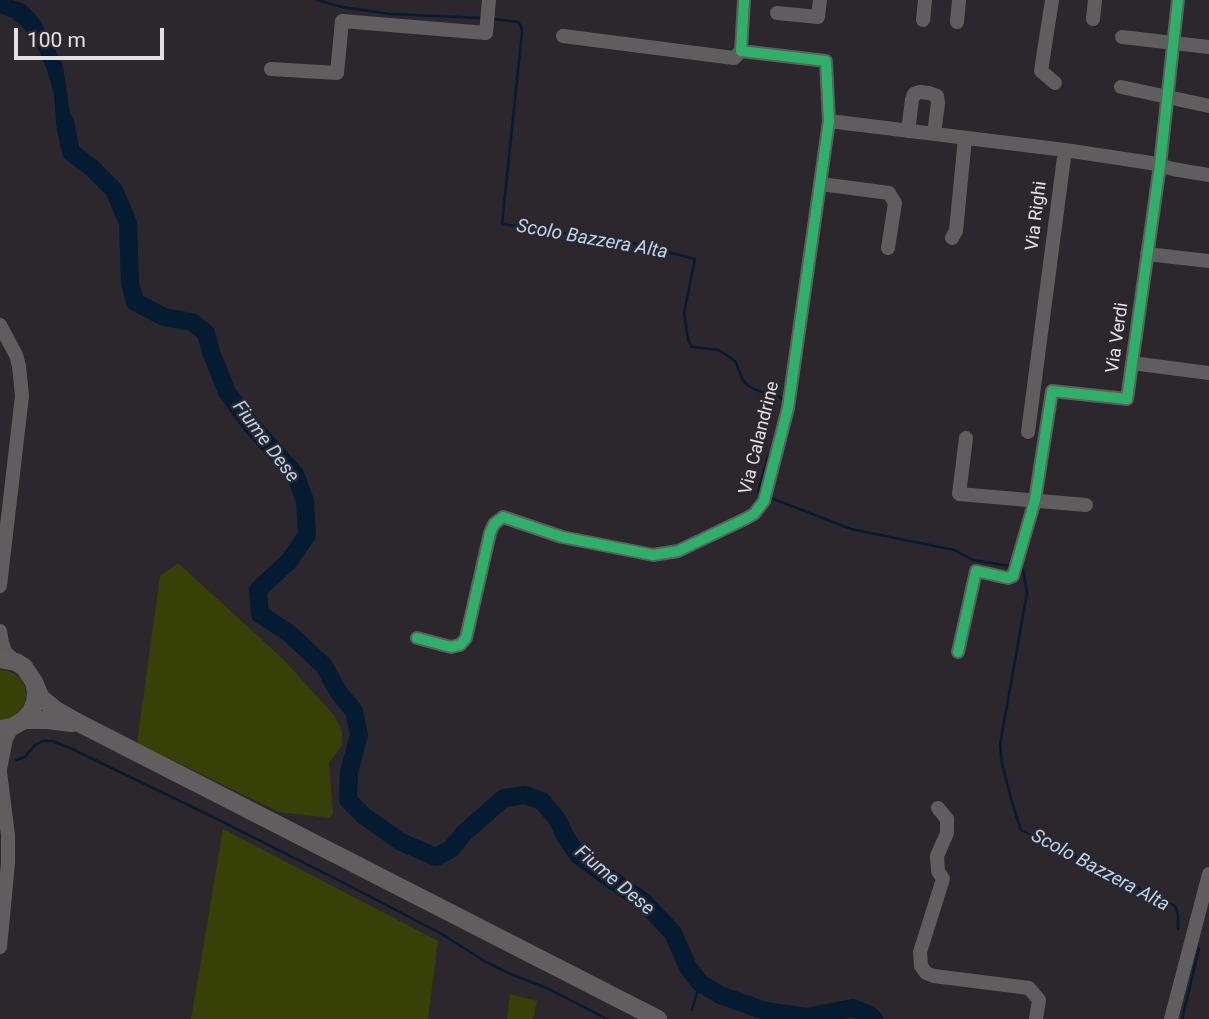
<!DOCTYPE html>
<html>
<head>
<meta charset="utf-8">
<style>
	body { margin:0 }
	#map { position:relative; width:1209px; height:1019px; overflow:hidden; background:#2b272c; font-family:Roboto,sans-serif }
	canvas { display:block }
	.scale { position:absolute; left:14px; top:28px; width:150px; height:32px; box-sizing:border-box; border:4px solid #e3dfe3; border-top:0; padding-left:9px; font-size:21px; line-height:24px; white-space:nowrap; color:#e3dfe3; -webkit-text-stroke:5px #2c262d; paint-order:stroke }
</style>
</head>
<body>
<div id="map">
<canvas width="1209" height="1019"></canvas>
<div class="scale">100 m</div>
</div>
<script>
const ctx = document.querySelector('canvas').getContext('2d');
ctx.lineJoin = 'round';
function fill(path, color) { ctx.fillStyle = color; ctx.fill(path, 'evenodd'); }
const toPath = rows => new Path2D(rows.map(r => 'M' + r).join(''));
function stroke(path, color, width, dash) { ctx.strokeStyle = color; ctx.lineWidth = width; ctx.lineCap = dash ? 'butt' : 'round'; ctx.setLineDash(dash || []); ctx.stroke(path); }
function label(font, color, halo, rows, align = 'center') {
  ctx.font = font + ' Roboto,sans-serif'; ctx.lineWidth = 5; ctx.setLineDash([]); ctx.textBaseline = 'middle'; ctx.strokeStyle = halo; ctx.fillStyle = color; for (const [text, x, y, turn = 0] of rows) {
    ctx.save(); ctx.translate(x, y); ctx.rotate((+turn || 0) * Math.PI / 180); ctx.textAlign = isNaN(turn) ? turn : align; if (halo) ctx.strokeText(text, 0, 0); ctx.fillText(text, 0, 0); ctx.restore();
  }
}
fill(toPath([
	[178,563,283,659,334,715,342,731,342,745,329,763,333,814,329,818,279,812,137,743,160,576],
	[0,670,8,671,15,674,21,680,25,687,26,696,24,704,20,711,14,717,0,721],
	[223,829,438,941,428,1019,191,1019],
	[510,994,537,1001,533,1019,507,1019]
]), '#374006');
fill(toPath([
	[0,0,12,0,25,4,36,15,45,29,63,66,74,141,61,148,56,123,54,94,47,70,38,48,22,26,12,18,0,13]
]), '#041b31');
stroke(toPath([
	[317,0,342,7,390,14,481,18],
	[492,19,518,22,521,26,522,32,502,224,633,243,695,259,684,313,688,340,692,347,719,350,735,361,742,378,747,385,754,389,765,393,775,393,782,399],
	[762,494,758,492,768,456],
	[771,498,851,529,954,550,973,560,1009,566],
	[1021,570,1023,570,1027,593,1000,745,1002,764,1012,802,1021,830,1175,906,1178,914,1178,929],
	[16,760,25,757,35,745,43,741,52,741,70,748,207,814,340,881,440,933,486,962,513,975,549,989,607,1019],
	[692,1010,700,983],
	[1182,1019,1199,949]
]), '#041b31', 2.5);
stroke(toPath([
	[65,122,71,152,92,168,114,190,128,223,130,283,135,302,164,317,192,322,206,333,211,352,227,392,251,425,295,474,305,501,307,535,289,561,258,590,260,614,290,634,324,666,339,693,354,711,359,735,349,772,348,800,364,816,401,842,436,857,451,849,464,833,504,798,525,795,542,801,557,819,565,836,578,855,609,878,644,902,673,933,688,967,700,983,720,995,765,1011,806,1017,853,1008,870,1015,874,1019]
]), '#041b31', 18);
stroke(toPath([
	[1052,0,1041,71,1055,83],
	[777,13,818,17,820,0],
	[1093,19,1095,0],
	[923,20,925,0],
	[957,22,959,0],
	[563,36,734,58,741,51],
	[1122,37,1209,47],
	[271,69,337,73,342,21,486,33,489,0],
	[1121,87,1209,106],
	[829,121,1065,150,1151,163,1173,169,1209,175],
	[908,131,912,100,914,94,920,92,929,93,937,96,938,103,934,134],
	[821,184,889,193,895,203,888,248],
	[952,238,956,231,965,138],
	[1147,254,1209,261],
	[0,325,16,355,19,366,22,396,0,586],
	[1132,363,1209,373],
	[1028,432,1065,150],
	[966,438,959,494,1086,505],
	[0,631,2,643,6,653,16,662],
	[417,638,451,647,460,645,466,638,490,533,494,524,503,517,562,537,653,555,678,551,745,519,754,514,764,501,788,408,829,121,826,61,741,51,744,0],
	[958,652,976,571,1008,578,1013,576,1035,500,1052,391,1127,399,1160,165,1178,0],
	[0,769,6,739,12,727],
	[0,772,8,835,8,863,0,947],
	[938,808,947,819,947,833,937,856,938,871,943,879,920,952,921,966,926,973,934,976,1029,988,1039,1000,1036,1019],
	[1171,1019,1209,874]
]), '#5f5d5d', 14);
stroke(toPath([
	[0,659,16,662,24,667,34,682,36,692,35,702,31,712,24,720,12,727,0,729],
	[34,682,41,698,56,710,79,723,658,1019],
	[24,720,47,720,72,723]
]), '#615e5f', 18);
stroke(toPath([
	[417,638,451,647,460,645,466,638,490,533,494,524,503,517,562,537,653,555,678,551,745,519,754,514,764,501,788,408,829,121,826,61,741,51,744,0],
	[958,652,976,571,1008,578,1013,576,1035,500,1052,391,1127,399,1160,165,1178,0]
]), '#2db169', 10);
label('18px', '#e3dfe3', '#2c262d', [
	["Via Righi",1037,216,-83],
	["Via Verdi",1118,338,-82],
	["Via Calandrine",760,438,-76]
]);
label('italic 19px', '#b7d6f1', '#2c262d', [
	["Scolo Bazzera Alta",592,240,10],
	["Fiume Dese",265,442,53],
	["Scolo Bazzera Alta",1100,871,28],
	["Fiume Dese",614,881,40]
]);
</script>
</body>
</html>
